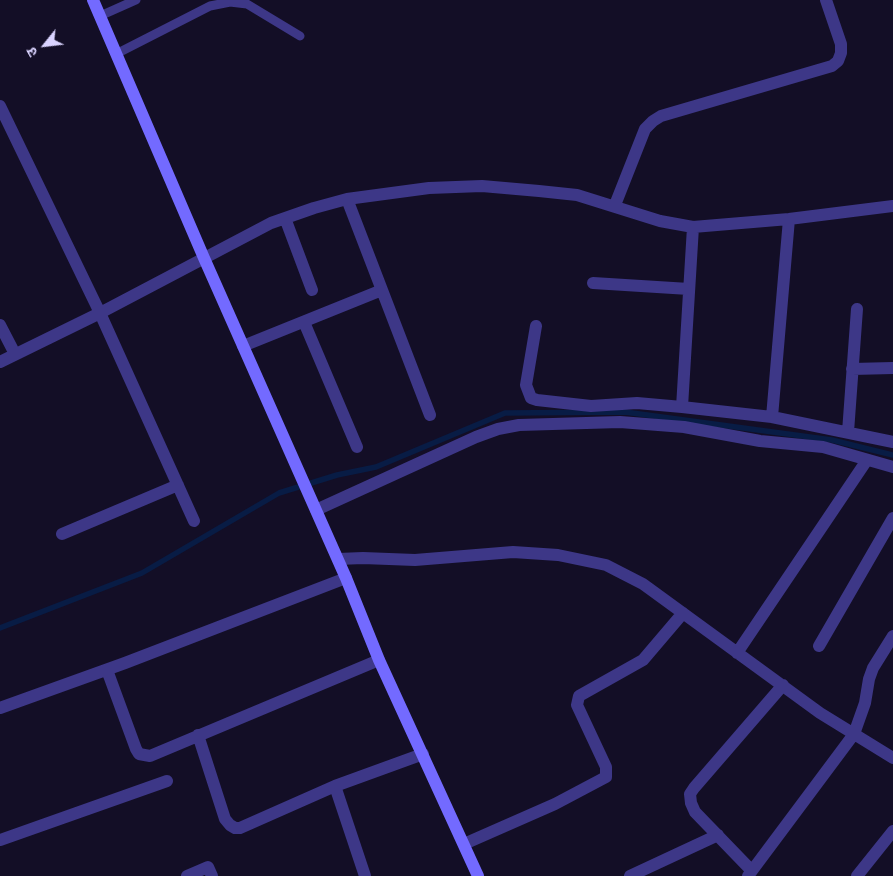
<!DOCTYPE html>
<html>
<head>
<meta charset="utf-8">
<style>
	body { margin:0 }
	#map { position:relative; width:893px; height:876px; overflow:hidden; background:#130e26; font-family:Cabin,"Noto Sans Devanagari",sans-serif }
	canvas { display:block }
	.north { position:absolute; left:20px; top:20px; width:50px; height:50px; -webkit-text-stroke:4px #130e26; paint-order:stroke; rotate:241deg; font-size:14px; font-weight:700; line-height:20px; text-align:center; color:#dad3ff }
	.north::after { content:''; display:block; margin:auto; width:18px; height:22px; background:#dad3ff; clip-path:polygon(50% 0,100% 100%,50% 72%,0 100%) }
</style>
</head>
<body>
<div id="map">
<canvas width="893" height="876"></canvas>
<div class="north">उ</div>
</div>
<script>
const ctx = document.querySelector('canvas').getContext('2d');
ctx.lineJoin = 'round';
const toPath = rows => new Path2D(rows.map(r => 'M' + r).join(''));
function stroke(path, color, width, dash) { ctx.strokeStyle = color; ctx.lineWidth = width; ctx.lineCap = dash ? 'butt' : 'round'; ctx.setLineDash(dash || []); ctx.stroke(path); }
stroke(toPath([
	[0,628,142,573,279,493,337,475,376,467,505,413,625,412,832,440,893,455]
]), '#081c45', 5.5);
stroke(toPath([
	[100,16,136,0],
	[116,54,210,6,230,2,247,4,300,36]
]), '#3d3787', 9);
stroke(toPath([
	[0,106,100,313,194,521],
	[347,199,430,415],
	[615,205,645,129,653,121,661,116,832,66,838,61,841,53,841,44,826,0],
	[285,218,312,290],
	[593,283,689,289],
	[304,322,357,447],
	[0,325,15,354],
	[536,326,526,385,531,398,537,400,591,406,637,403,682,407,772,417,893,442],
	[243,346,382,290],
	[0,362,100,313,271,223,314,208,347,199,429,188,482,186,539,191,577,195,660,221,693,227,789,219,893,206],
	[852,369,893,368],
	[682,407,693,227],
	[772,417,789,219],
	[848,432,857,309],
	[316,510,476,437,498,429,519,425,620,422,684,427,760,441,823,447,893,467],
	[62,534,178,485],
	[338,559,363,558,415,560,513,552,558,555,606,565,643,584,820,713,893,758],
	[819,646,893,518],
	[737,653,867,460],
	[107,670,136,749,139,754,150,756,379,660],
	[0,708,125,663,346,578],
	[198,735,225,819,230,825,235,828,240,828,335,786,423,754],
	[335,786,365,876],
	[0,840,167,781],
	[464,844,555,804,606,777,606,767,577,705,579,696,643,660,683,613],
	[752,871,695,812,691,803,690,794,694,788,783,685],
	[187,876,208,867,212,876],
	[630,876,718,835],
	[748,876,854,734,865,703,869,679,873,668,893,636],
	[857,876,893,831]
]), '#3d3787', 12);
stroke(toPath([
	[93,0,204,258,346,578,379,660,478,876]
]), '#736aff', 12);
</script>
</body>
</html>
